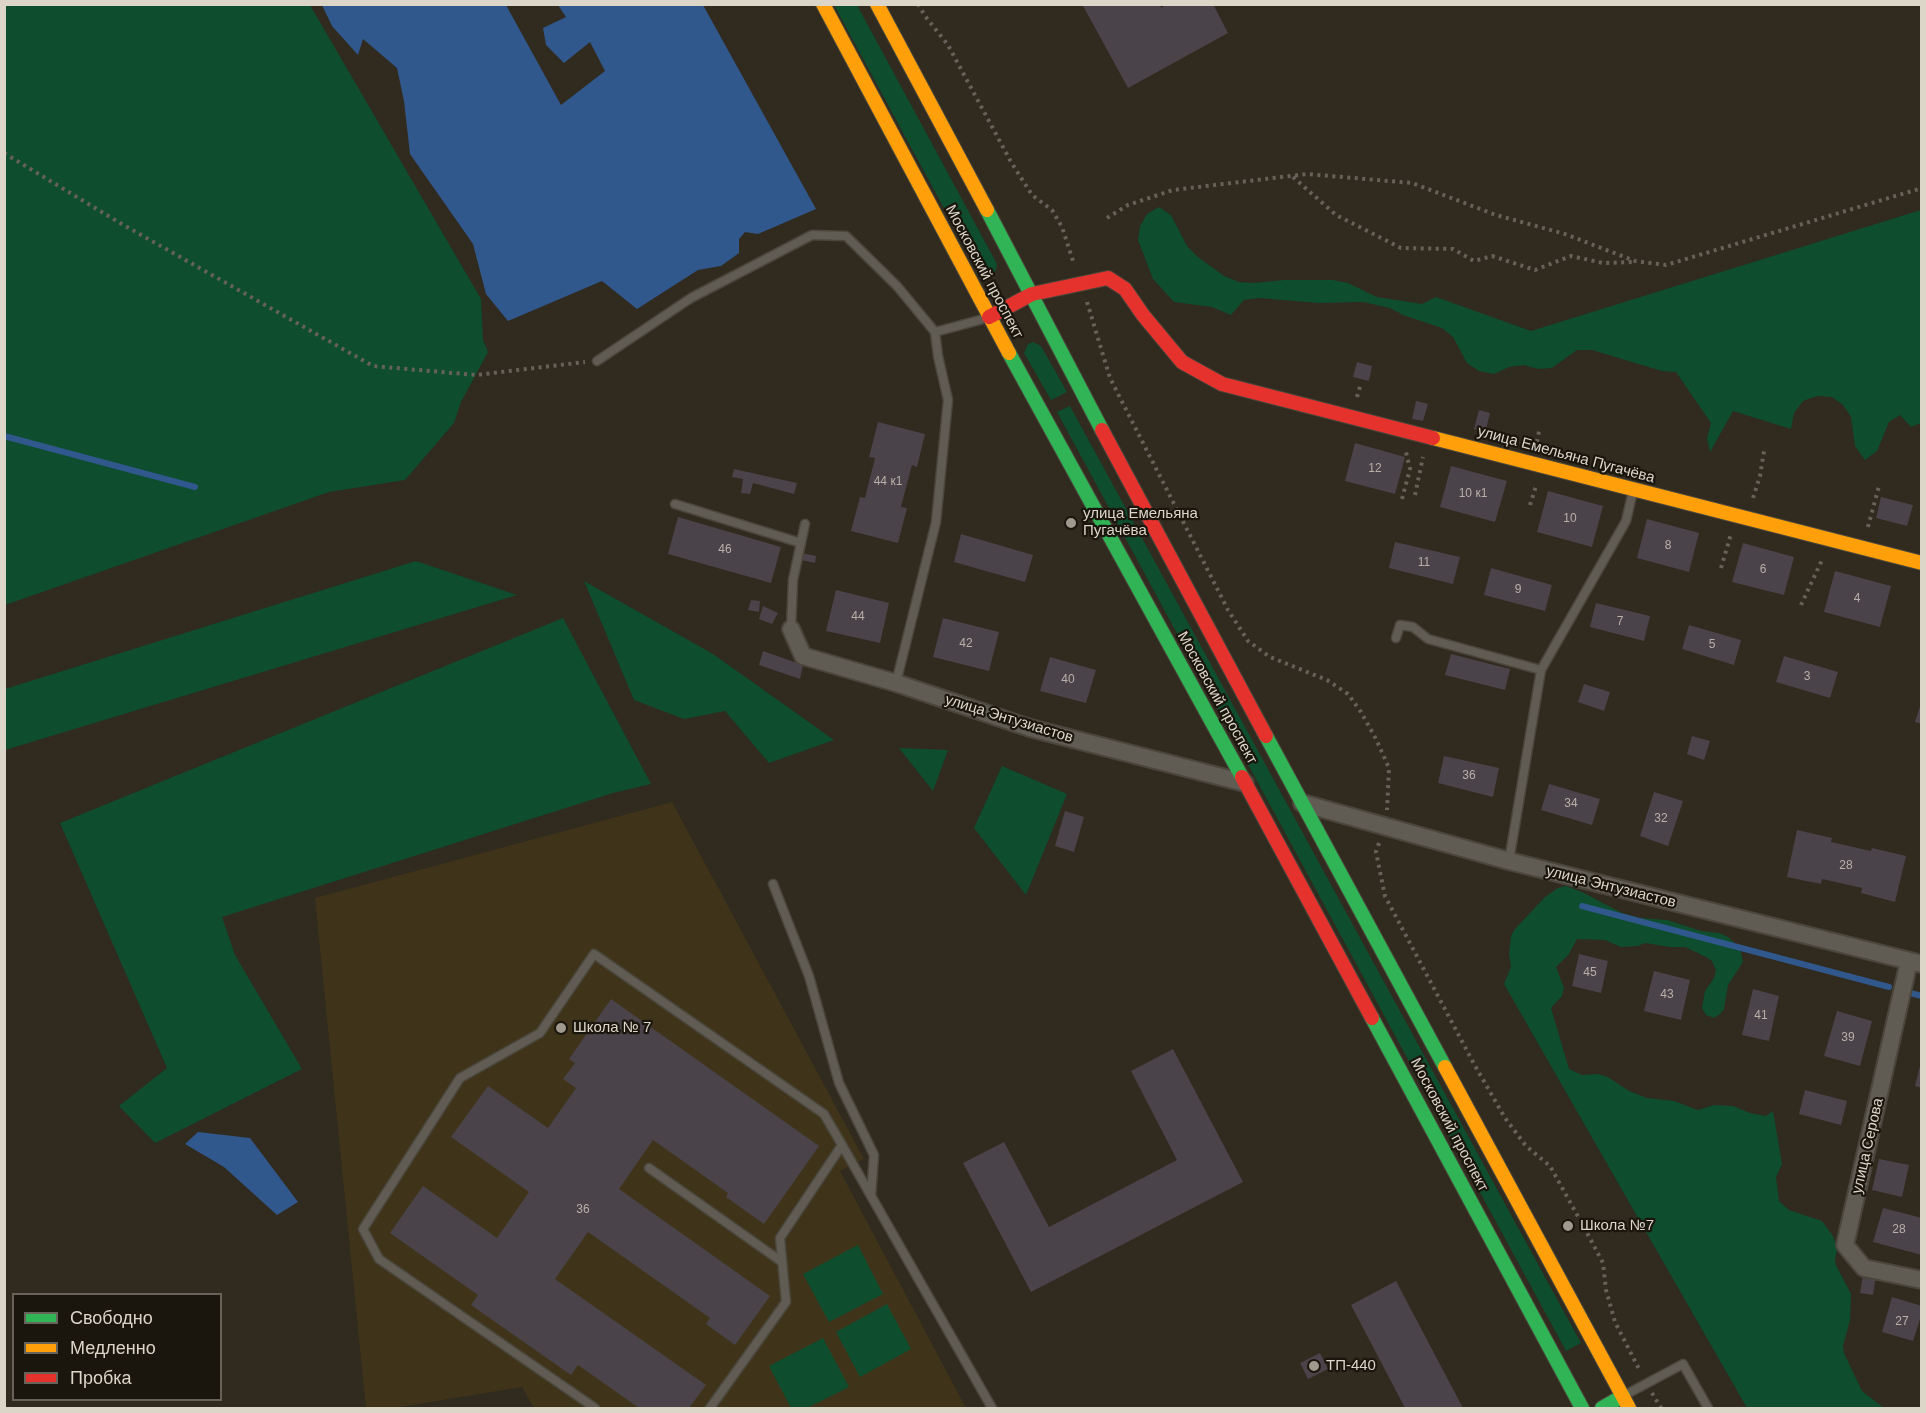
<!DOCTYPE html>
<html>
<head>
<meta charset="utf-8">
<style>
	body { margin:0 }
	#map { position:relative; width:1926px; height:1413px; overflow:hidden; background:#302a1f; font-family:Helvetica,sans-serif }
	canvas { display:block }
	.frame { position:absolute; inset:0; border:6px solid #dcd6c9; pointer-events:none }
	.legend { position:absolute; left:12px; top:1293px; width:210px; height:108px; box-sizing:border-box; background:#1a160d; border:2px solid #686358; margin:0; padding:8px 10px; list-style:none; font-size:18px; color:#dcd6c9 }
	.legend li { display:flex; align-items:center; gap:12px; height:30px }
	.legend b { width:30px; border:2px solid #686358 }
</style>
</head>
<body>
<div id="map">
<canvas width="1926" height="1413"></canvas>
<div class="frame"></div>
<ul class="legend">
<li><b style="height:8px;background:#30b455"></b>Свободно</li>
<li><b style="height:8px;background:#ff9f0a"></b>Медленно</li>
<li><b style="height:8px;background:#e5322d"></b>Пробка</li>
</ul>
</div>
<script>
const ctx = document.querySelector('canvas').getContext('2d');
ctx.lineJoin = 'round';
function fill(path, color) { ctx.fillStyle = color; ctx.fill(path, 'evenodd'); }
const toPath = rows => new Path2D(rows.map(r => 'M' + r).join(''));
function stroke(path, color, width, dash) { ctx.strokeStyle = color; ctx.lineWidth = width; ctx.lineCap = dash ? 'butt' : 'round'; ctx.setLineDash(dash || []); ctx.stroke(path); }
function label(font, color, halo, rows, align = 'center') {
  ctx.font = font + ' Helvetica,sans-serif'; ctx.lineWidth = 4.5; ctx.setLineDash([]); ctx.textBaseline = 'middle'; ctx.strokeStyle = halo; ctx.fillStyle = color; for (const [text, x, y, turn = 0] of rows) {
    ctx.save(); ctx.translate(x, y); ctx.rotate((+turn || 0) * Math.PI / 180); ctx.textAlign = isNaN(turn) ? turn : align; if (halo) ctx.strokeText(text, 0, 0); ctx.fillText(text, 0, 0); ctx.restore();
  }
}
fill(toPath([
	[672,802,864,1159,840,1171,966,1408,534,1408,522,1387,394,1408,366,1408,315,898]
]), '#3f3419');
fill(toPath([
	[4,5,310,5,481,299,483,340,488,352,461,402,454,423,405,480,329,492,5,605],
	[834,5,857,5,997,264,996,270,991,275,986,277,980,275],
	[1159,207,1171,215,1187,246,1198,257,1224,276,1239,282,1254,283,1284,280,1333,280,1348,283,1377,297,1422,304,1436,297,1531,331,1921,210,1921,423,1911,427,1900,415,1889,422,1877,451,1865,460,1855,446,1851,417,1843,405,1832,397,1817,396,1803,401,1794,413,1791,429,1733,411,1710,452,1707,438,1711,423,1676,372,1662,371,1592,350,1577,350,1552,368,1538,369,1524,365,1509,367,1494,374,1479,371,1467,363,1453,337,1442,328,1403,315,1390,308,1363,302,1318,303,1259,298,1244,300,1231,315,1212,307,1174,302,1153,279,1138,240,1140,226,1147,214],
	[1033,342,1041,346,1067,392,1051,400,1024,353,1028,344],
	[1070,406,1581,1343,1566,1351,1057,412],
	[416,561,517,595,5,750,5,689],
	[584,581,713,654,834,740,769,763,725,711,684,719,634,700],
	[563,618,651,784,613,793,222,917,235,955,302,1069,155,1143,119,1106,167,1068,60,823],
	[899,748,948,750,933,791],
	[1002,766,1067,794,1026,895,974,828],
	[1566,886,1582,892,1622,913,1640,918,1667,920,1701,931,1719,933,1728,937,1740,948,1743,962,1728,985,1724,1009,1720,1014,1714,1018,1706,1015,1702,1008,1705,991,1714,978,1716,970,1712,961,1706,957,1685,947,1670,947,1645,943,1638,946,1621,947,1605,940,1577,939,1569,954,1556,967,1564,988,1562,996,1551,1008,1569,1069,1582,1075,1598,1074,1608,1077,1629,1091,1647,1098,1674,1101,1698,1110,1714,1105,1733,1106,1750,1113,1766,1116,1773,1111,1782,1164,1776,1177,1779,1201,1789,1210,1822,1221,1833,1236,1837,1250,1835,1259,1836,1265,1851,1294,1850,1320,1843,1346,1844,1353,1862,1391,1884,1408,1747,1408,1504,984,1511,967,1509,954,1511,936,1515,929,1545,897,1558,888],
	[858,1245,883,1294,829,1322,803,1274],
	[887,1304,911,1349,860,1377,836,1332],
	[823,1338,849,1387,807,1408,791,1408,769,1366]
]), '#0e4d2e');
fill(toPath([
	[322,5,506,5,561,105,605,71,590,42,564,63,546,45,543,28,566,17,558,5,703,5,816,209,758,234,745,232,739,239,739,253,721,266,698,270,637,309,602,281,508,321,486,294,473,244,410,154,404,101,397,68,363,39,358,55,332,26],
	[198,1132,250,1138,298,1202,277,1215,224,1167,185,1144]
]), '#31588c');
stroke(toPath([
	[4,436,195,487],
	[1582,906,1889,987],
	[1910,993,1922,996]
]), '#31588c', 6);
fill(toPath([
	[1082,4,1160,4,1161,8,1167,4,1213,4,1228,33,1128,88],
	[1357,362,1372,366,1369,381,1353,377],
	[1416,401,1428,404,1423,421,1412,419],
	[1479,410,1490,413,1485,433,1474,429],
	[878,422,925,434,917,467,912,465,901,507,907,508,898,543,851,531,860,497,865,498,875,458,869,457],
	[1355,443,1405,457,1395,494,1345,481],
	[1451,466,1507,481,1495,522,1440,507],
	[734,469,797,483,794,494,753,483,750,494,741,493,743,479,732,477],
	[1548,491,1603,506,1592,547,1537,532],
	[1881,497,1913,505,1907,526,1876,518],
	[678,517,781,547,771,583,668,554],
	[1647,519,1699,533,1689,572,1637,558],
	[961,534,1033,555,1025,582,954,562],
	[1395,542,1460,557,1453,584,1389,568],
	[1743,543,1794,557,1784,595,1732,582],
	[802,553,816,556,815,563,801,560],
	[1491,568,1552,585,1545,611,1484,595],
	[1835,571,1891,586,1880,627,1824,612],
	[836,590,889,603,880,643,826,631],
	[751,600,760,601,759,612,748,610],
	[1596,603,1650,616,1644,641,1590,627],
	[763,606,778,613,772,624,759,619],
	[943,618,999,632,989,671,933,657],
	[1689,625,1741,640,1734,665,1682,649],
	[763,651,803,665,800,679,759,665],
	[1451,654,1510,669,1505,690,1445,675],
	[1784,656,1838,672,1830,698,1776,682],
	[1050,657,1096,670,1086,703,1040,691],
	[1584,684,1610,692,1604,711,1578,702],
	[1921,703,1922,703,1922,724,1915,722],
	[1692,736,1710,741,1704,760,1687,754],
	[1444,756,1499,768,1493,797,1438,783],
	[1549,784,1600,799,1592,825,1541,810],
	[1654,792,1683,801,1668,846,1640,836],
	[1065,811,1084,817,1074,852,1055,846],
	[1797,830,1832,838,1831,842,1871,851,1872,848,1906,856,1895,902,1861,893,1862,888,1822,879,1821,884,1787,877],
	[1579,954,1608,961,1601,993,1572,986],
	[1654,971,1690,980,1681,1020,1644,1011],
	[1753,989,1779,996,1769,1041,1742,1035],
	[611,999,819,1146,764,1224,726,1197,728,1193,653,1140,619,1189,770,1296,735,1345,706,1324,710,1318,588,1232,555,1279,706,1385,689,1408,639,1408,578,1365,571,1375,471,1305,478,1295,390,1233,423,1186,497,1238,529,1192,451,1137,488,1086,548,1128,576,1088,563,1079,575,1063,569,1059],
	[1837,1011,1872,1021,1860,1066,1824,1056],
	[1173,1049,1243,1182,1031,1292,963,1163,1004,1142,1049,1227,1177,1160,1131,1071],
	[1921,1062,1922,1063,1922,1088,1915,1086],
	[1805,1090,1847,1101,1841,1125,1799,1114],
	[1879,1159,1909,1165,1902,1197,1872,1190],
	[1883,1208,1922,1218,1922,1255,1873,1242],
	[1863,1274,1876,1276,1873,1295,1860,1293],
	[1396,1281,1463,1408,1405,1408,1351,1305],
	[1892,1297,1922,1306,1922,1313,1913,1341,1882,1332],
	[1320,1353,1328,1369,1308,1379,1300,1363]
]), '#4a434a');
const lane = toPath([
	[935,332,987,318],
	[597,361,691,298,812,235,846,236,897,286,935,332,938,356,948,400,936,522,896,683],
	[675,504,801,543],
	[791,629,793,580,805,524],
	[1396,638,1400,625,1413,627,1428,639,1541,670],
	[1509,861,1541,670,1626,521,1633,491],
	[773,884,809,976,839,1083,874,1155,871,1196],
	[842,1145,992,1408],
	[649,1168,782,1262],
	[1625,1395,1683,1364,1708,1408],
	[595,1408,379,1259,363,1229,460,1078,540,1033,594,954,824,1114,842,1145,780,1238,786,1302,710,1408]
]);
const street = toPath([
	[791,629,803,656,896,683,1030,728,1245,783],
	[1302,803,1509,861,1922,964],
	[1909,961,1845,1245,1864,1268,1922,1280]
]);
const fast = toPath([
	[987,210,1102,430],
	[1009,353,1242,777],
	[1266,736,1445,1067],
	[1372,1018,1582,1408],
	[1602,1408,1623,1396]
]);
const slow = toPath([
	[823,4,1009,353],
	[877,4,987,210],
	[1433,438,1922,563],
	[1445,1067,1629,1408]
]);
const jam = toPath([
	[989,317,1032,294,1108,278,1125,289,1143,315,1182,362,1222,384,1433,438],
	[1102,430,1266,736],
	[1242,777,1372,1018]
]);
stroke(lane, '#4a463c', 11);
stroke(street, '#4a463c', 20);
stroke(fast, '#4a463c', 16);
stroke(slow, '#4a463c', 16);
stroke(jam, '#4a463c', 16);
stroke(toPath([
	[918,4,925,16,948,45,1011,162,1032,195,1052,210,1062,227,1074,264],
	[4,153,120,223,373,366,476,375,585,362],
	[1293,177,1336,215,1401,248,1453,249,1474,261,1492,256,1535,270,1571,256,1603,263,1633,262],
	[1107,218,1128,205,1173,190,1307,174,1412,183,1496,215,1565,234,1635,261,1666,265,1922,188],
	[1087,302,1110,378,1228,610,1248,641,1270,657,1327,680,1348,694,1361,712,1376,739,1389,768,1387,810],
	[1357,397,1361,383],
	[1537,442,1539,431],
	[1415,495,1423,457],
	[1753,498,1760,476,1764,451],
	[1402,499,1410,469,1406,452],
	[1530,505,1536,486],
	[1868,527,1879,486],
	[1721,568,1731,534],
	[1801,605,1822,560],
	[1379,843,1376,852,1385,896,1474,1064,1505,1118,1526,1146,1550,1166,1585,1229,1603,1263,1606,1290,1615,1322,1640,1371],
	[1652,1393,1661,1408]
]), '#66625a', 4, [3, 4.5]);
stroke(lane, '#605c54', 8);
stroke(street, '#605c54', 16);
stroke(fast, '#30b455', 14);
stroke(slow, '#ff9f0a', 14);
stroke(jam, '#e5322d', 14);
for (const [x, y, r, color] of [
	[1071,523,6,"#a09a8e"],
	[561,1028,6,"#a09a8e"],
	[1568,1226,6,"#a09a8e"],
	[1314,1366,6,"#a09a8e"]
]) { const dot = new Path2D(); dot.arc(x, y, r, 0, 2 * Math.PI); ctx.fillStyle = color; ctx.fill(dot); stroke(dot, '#1a160d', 2); }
label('12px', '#b8b1a9', null, [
	["12",1375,469],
	["44 к1",888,482],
	["10 к1",1473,494],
	["10",1570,519],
	["8",1668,546],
	["46",725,550],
	["11",1424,563],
	["6",1763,570],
	["9",1518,590],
	["4",1857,599],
	["44",858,617],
	["7",1620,622],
	["42",966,644],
	["5",1712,645],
	["3",1807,677],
	["40",1068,680],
	["36",1469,776],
	["34",1571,804],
	["32",1661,819],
	["28",1846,866],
	["45",1590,973],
	["43",1667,995],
	["41",1761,1016],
	["39",1848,1038],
	["36",583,1210],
	["28",1899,1230],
	["27",1902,1322]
]);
label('15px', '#dcd6c9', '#1a160d', [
	["Московский проспект",984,272,62],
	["улица Емельяна Пугачёва",1566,455,15],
	["Московский проспект",1217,698,61],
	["улица Энтузиастов",1009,719,17],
	["улица Энтузиастов",1611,887,14],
	["Московский проспект",1449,1125,62],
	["улица Серова",1868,1146,-77]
]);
label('15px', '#dcd6c9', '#1a160d', [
	["улица Емельяна",1083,514],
	["Пугачёва",1083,531],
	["Школа № 7",573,1028],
	["Школа №7",1580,1226],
	["ТП-440",1326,1366]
], 'left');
</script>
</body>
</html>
